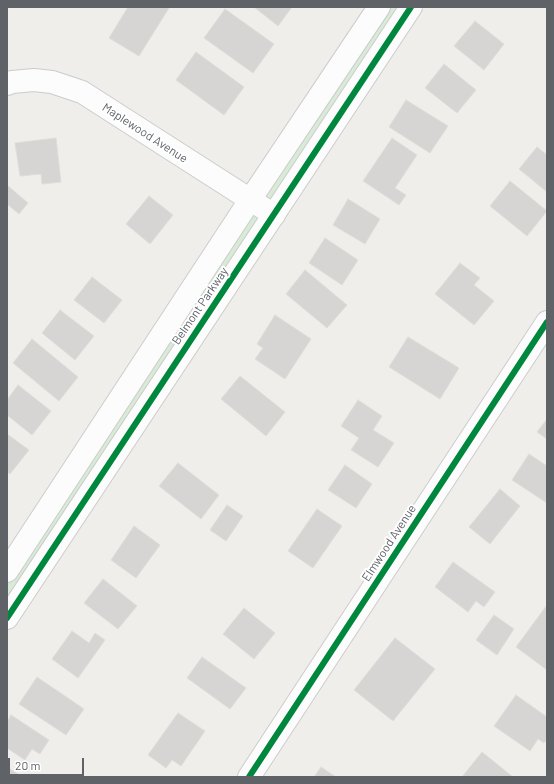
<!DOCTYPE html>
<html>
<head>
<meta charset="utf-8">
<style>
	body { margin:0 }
	#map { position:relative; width:554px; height:784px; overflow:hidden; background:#efeeea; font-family:Barlow,sans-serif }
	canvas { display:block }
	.frame { position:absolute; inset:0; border:8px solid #5f6368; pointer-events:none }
	.scale { position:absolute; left:8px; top:758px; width:76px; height:18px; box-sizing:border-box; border:2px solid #5f6368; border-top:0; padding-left:5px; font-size:12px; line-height:14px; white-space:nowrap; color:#5f6368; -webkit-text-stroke:3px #fff; paint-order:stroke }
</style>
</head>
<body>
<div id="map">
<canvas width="554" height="784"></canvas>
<div class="frame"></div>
<div class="scale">20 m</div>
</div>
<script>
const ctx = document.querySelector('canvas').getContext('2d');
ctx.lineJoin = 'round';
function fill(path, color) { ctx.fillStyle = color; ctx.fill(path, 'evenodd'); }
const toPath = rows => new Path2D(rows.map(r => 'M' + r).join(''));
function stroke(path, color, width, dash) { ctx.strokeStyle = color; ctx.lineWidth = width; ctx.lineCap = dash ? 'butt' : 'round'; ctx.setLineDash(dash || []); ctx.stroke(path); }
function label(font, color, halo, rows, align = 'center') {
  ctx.font = font + ' Barlow,sans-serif'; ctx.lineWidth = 4; ctx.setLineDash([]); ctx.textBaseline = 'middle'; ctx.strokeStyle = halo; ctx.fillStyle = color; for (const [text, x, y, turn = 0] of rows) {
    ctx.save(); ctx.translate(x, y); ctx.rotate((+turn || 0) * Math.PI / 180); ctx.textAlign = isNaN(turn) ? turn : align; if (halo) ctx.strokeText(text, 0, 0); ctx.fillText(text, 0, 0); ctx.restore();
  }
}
fill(toPath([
	[379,7,411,7,7,618,7,571]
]), '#d8ebd6');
const building = toPath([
	[128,7,167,7,169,8,139,56,109,38,128,7],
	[254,7,292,7,278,26,254,7],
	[225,9,274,44,253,73,204,38,225,9],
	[475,21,504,44,484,70,454,46,475,21],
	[196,52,244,87,224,115,176,80,196,52],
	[444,64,476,90,457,113,425,88,444,64],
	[406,100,448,126,430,153,389,127,406,100],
	[56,138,61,182,42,184,41,174,20,176,15,143,56,138],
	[392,138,417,155,395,188,406,195,399,205,363,181,392,138],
	[537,147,547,155,547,192,519,169,537,147],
	[510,181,547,211,527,236,490,206,510,181],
	[7,185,28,203,19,214,7,204,7,185],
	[149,196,173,215,150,244,126,224,149,196],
	[348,199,380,219,365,244,333,225,348,199],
	[325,238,358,260,342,285,309,263,325,238],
	[460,263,480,278,474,285,494,301,474,325,435,294,460,263],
	[305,270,347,305,327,328,286,294,305,270],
	[92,277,122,300,104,323,74,300,92,277],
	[60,310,94,336,75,360,42,333,60,310],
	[275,315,311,339,285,379,255,359,263,348,257,344,275,315],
	[408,337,459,368,440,399,389,367,408,337],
	[32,339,78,377,59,401,13,363,32,339],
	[240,376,285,412,266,436,221,399,240,376],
	[18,385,51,411,32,435,7,415,7,400,18,385],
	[358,400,382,416,373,430,394,443,378,467,351,450,359,438,341,426,358,400],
	[547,419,547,439,537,432,547,419],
	[7,434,29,450,10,474,7,472,7,434],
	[529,454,547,466,547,503,512,480,529,454],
	[178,463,219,495,201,519,159,486,178,463],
	[345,465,372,484,356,508,328,490,345,465],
	[500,489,520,506,490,544,469,527,500,489],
	[227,505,243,516,226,541,210,530,227,505],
	[317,509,342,526,313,568,288,551,317,509],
	[134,526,160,545,136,578,111,560,134,526],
	[453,562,495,592,484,607,476,601,468,612,435,587,453,562],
	[103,579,137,606,118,629,84,603,103,579],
	[547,605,547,670,516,647,547,605],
	[244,608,275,633,254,659,223,634,244,608],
	[494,615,514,629,497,655,476,640,494,615],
	[72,631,89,643,95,633,105,640,78,678,52,659,72,631],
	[395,638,435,669,393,721,354,690,395,638],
	[202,657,246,688,230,709,187,678,202,657],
	[37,677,84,709,66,735,19,704,37,677],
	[516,695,547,717,547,739,544,743,538,739,530,751,494,726,516,695],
	[178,713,205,731,181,766,172,760,166,768,148,755,178,713],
	[11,715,49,740,40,754,32,749,25,760,7,748,7,722,11,715],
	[482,752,513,777,462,777,482,752],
	[7,767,23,777,7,777,7,767],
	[321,767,336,777,314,777,321,767]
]);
fill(building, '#d6d5d3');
stroke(building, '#deddd9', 1);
const minor = toPath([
	[7,84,12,82,34,80,52,82,82,92,274,215],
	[249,777,547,322]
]);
const tertiary = toPath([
	[7,571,250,200,379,7],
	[7,618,411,7]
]);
stroke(minor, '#cbcccc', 24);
stroke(tertiary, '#cbcccc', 24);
stroke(minor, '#fdfcfc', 22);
stroke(tertiary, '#fdfcfc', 22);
stroke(toPath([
	[7,618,411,7],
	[249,777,547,322]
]), '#00873e', 6);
label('12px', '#5f6368', '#fff', [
	["Maplewood Avenue",145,133,33],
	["Belmont Parkway",200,306,-56],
	["Elmwood Avenue",389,543,-57]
]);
</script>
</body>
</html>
